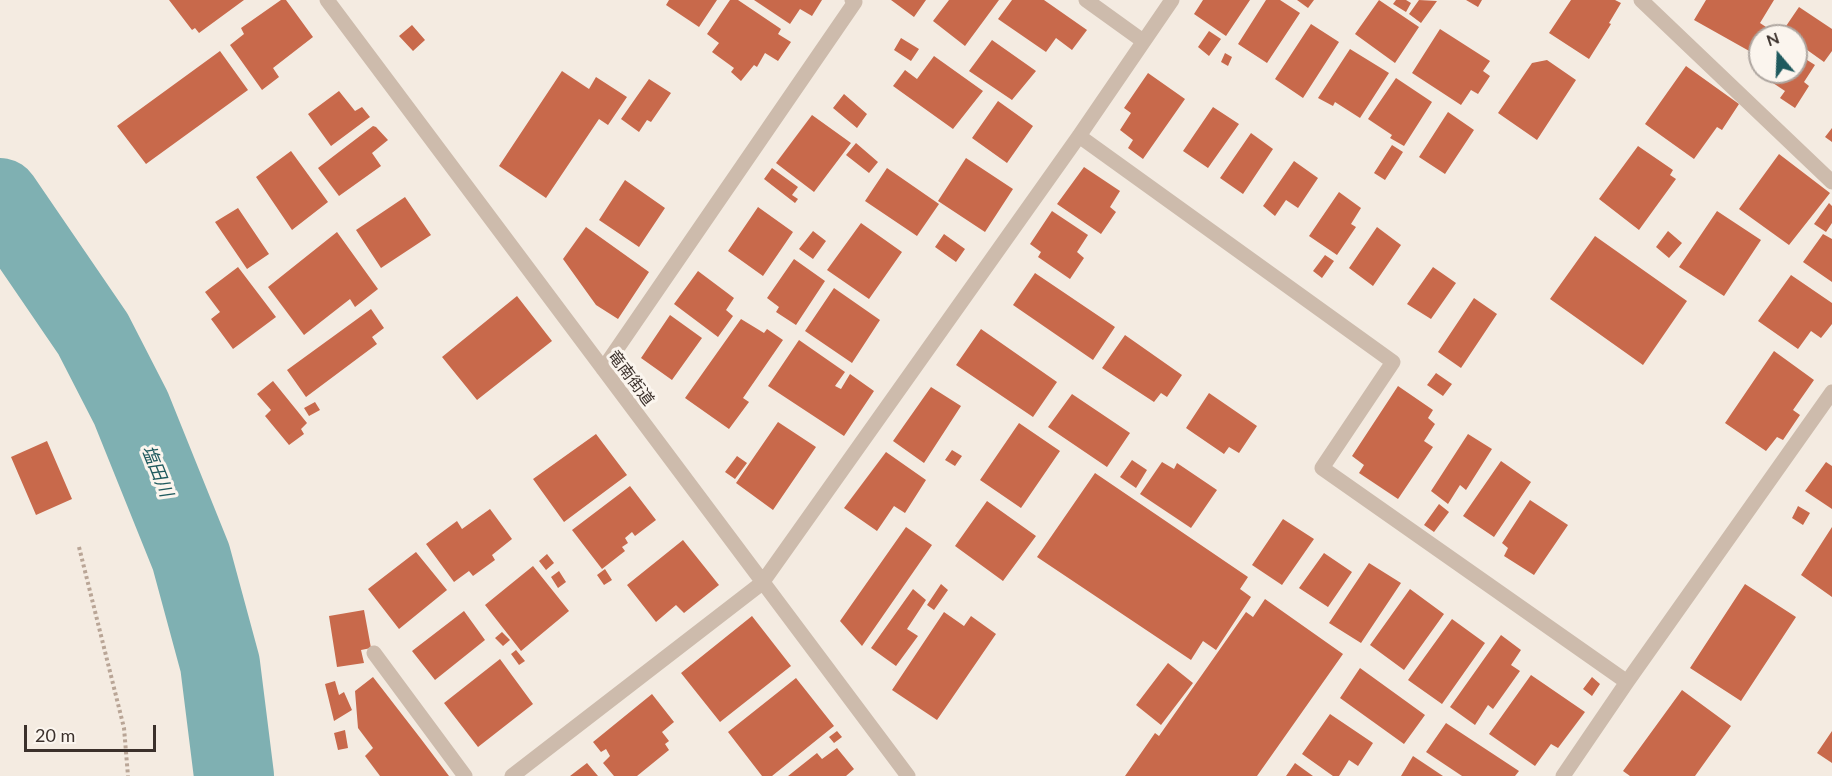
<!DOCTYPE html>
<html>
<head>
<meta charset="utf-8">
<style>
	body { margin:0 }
	#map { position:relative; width:1832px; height:776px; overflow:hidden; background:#f4ebe1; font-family:Lato,sans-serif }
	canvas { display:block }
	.north { position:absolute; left:1748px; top:24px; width:60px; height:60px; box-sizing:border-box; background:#fbf5ee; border:2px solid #aea6a0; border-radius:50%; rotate:341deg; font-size:16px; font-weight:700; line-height:24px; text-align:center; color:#3b302b }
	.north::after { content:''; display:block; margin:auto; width:21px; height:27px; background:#1f5a5e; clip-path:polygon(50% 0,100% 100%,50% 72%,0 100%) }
	.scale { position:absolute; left:24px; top:725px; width:132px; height:27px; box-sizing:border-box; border:3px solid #3b302b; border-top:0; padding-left:8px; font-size:18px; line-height:21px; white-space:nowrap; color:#3b302b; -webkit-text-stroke:4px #fbf5ee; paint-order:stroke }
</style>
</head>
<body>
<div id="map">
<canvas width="1832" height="776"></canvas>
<div class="north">N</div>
<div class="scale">20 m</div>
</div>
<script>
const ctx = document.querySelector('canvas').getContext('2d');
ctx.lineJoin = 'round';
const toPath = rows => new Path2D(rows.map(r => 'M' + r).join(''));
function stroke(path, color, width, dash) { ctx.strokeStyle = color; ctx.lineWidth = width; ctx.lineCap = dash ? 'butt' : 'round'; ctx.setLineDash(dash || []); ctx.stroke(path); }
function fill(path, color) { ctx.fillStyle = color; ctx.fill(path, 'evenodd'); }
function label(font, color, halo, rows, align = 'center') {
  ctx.font = font + ' Lato,"Noto Sans JP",sans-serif'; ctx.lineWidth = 6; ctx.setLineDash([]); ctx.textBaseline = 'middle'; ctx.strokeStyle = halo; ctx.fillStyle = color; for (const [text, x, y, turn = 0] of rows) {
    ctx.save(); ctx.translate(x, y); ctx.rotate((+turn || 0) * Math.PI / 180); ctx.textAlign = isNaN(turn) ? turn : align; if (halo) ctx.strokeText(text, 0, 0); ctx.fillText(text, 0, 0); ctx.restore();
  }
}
stroke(toPath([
	[0,198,93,334,131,408,191,557,220,664,234,776]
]), '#7fb0b2', 80);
fill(toPath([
	[169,0,244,0,199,33,195,28,192,30],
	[281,0,286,0,313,37,273,68,279,77,262,90,230,45,244,34,241,28],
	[669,0,717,0,699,27,666,5],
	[730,0,738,0,781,29,778,34,791,42,778,61,765,53,757,67,754,65,741,81,731,72,734,68,712,52,719,43,707,34],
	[754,0,822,0,812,16,800,9,790,24],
	[891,0,926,0,914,17],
	[949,0,999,0,965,46,933,21],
	[1012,0,1044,0,1087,30,1072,50,1056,38,1046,52,998,19],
	[1203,0,1250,0,1226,36,1194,14],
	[1266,0,1280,0,1300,13,1267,63,1238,44],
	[1297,0,1314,0,1308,8],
	[1379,0,1419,27,1395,63,1355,34],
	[1396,0,1406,0,1411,3,1406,12,1393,4],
	[1419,0,1437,1,1421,23,1409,14],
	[1466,0,1482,0,1478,7],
	[1571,0,1615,0,1621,3,1609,23,1611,24,1589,59,1549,33],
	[1706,0,1774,0,1760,23,1766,27,1751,52,1694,20],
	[1799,7,1832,29,1832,51,1824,62,1796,42,1796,36,1787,36,1782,32],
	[1311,24,1339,42,1303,98,1275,79],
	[412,25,425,40,413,51,399,36],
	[1440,29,1490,61,1483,71,1490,76,1478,94,1471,90,1461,105,1412,73],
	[1209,31,1221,39,1209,56,1198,47],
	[901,38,919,49,911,61,894,50],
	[992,40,1036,71,1012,100,969,71],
	[1350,49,1389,73,1360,118,1335,102,1333,106,1318,98],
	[220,51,248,90,146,164,117,126],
	[1225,53,1232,57,1228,66,1221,62],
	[1796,53,1815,65,1804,82,1809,86,1795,108,1780,98,1785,91,1755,71,1760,63,1760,72,1796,72],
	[934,56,983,91,953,129,893,86,905,70,917,79],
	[1547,60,1576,80,1537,140,1498,113,1532,63],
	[1686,66,1739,104,1722,130,1717,127,1694,159,1645,124],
	[562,71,589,89,596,77,627,97,608,125,599,119,546,198,499,166],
	[1148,73,1185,99,1143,159,1128,148,1133,140,1120,130,1131,113,1124,108],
	[1396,78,1432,102,1404,146,1390,138,1392,135,1368,119],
	[649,79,671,93,651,122,647,120,639,132,621,119],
	[339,91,355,111,362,107,370,117,331,146,308,114],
	[844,94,867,114,857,128,833,108],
	[998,101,1033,126,1007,163,972,138],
	[1213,107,1239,124,1208,168,1183,151],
	[1448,112,1474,130,1445,174,1419,157],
	[812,115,851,143,814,192,776,163],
	[373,126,376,127,388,140,372,153,381,166,339,196,318,168],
	[1832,128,1832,142,1825,137],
	[1251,133,1273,149,1243,194,1220,178],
	[856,143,878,162,869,173,846,155],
	[1392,145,1403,152,1385,180,1374,173],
	[1638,146,1673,170,1670,175,1676,179,1639,230,1599,199],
	[291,151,328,202,292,230,256,177],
	[1779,154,1830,193,1789,245,1739,209],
	[966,158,1013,189,985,232,938,201],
	[1294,161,1318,178,1298,208,1286,200,1275,216,1263,206],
	[1084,167,1120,191,1110,207,1116,212,1101,234,1057,204],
	[772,168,798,187,792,195,798,199,795,203,764,179],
	[887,168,939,204,917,236,865,201],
	[625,180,665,208,639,247,599,220],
	[1339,192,1361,208,1351,224,1356,227,1337,255,1309,236],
	[405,197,431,235,381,268,356,230],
	[1829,203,1832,206,1832,223,1826,232,1814,224],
	[758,207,793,232,763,276,728,251],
	[238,208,269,254,247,269,215,222],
	[1052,211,1088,235,1077,252,1084,258,1070,279,1038,257,1041,252,1030,244],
	[1717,211,1761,240,1724,296,1679,267],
	[861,223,902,252,869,299,827,270],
	[586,227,649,272,618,319,596,305,563,259],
	[1377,227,1401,245,1373,286,1349,268],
	[813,231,826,241,813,259,799,249],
	[1668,231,1682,243,1669,258,1656,247],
	[337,232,378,289,355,307,350,299,304,335,268,287],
	[944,234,965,249,956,262,935,247],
	[1823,234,1832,239,1832,282,1803,262],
	[1595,236,1687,301,1643,365,1550,299],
	[1325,255,1334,261,1322,278,1313,271],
	[794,259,825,281,796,325,776,312,779,307,767,298],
	[238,267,276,317,233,349,211,319,220,312,205,292],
	[1433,267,1456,283,1431,319,1407,304],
	[698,271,734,298,726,310,733,316,718,337,674,304],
	[1035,273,1115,327,1093,360,1013,305],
	[1791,275,1832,303,1832,324,1821,338,1811,331,1798,349,1758,321],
	[834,288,880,320,852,363,805,331],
	[517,296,552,341,477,400,442,357],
	[1474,298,1497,314,1461,368,1438,352],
	[371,309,384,328,372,337,377,344,306,397,287,370],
	[670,315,702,338,672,380,641,358],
	[741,319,764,333,767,329,783,340,743,398,749,402,729,429,685,398],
	[981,329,1057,382,1033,417,956,365],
	[1125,335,1182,375,1167,397,1161,393,1154,402,1102,368],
	[799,340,845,372,835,386,841,389,850,374,874,391,844,436,768,386],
	[1774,351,1814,380,1793,410,1800,415,1783,440,1777,437,1766,451,1725,423],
	[1436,373,1452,384,1443,396,1427,385],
	[273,381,307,423,301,429,304,434,289,445,265,416,271,410,257,394],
	[1398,386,1433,410,1428,418,1435,424,1424,441,1433,447,1398,499,1359,473,1364,465,1352,456],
	[931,387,961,406,924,463,893,441],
	[1209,393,1257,426,1239,453,1229,447,1224,454,1186,428],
	[1072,394,1130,433,1107,467,1048,427],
	[315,402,320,410,309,416,304,408],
	[778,422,816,447,773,510,736,483],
	[1019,423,1060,451,1021,508,980,480],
	[596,434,627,475,564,522,533,479],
	[1468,434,1492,449,1466,490,1460,485,1448,504,1431,491],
	[47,441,72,499,36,515,11,457],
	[952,450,962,456,955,466,945,460],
	[886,452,926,480,905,513,894,506,877,531,844,508],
	[737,456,747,463,735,479,725,472],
	[1132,460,1147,470,1136,488,1120,477],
	[1501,461,1531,482,1494,537,1463,516],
	[1162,462,1174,469,1177,463,1217,490,1191,528,1140,494],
	[1826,462,1832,466,1832,509,1805,491],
	[1095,473,1248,577,1240,589,1251,597,1216,650,1203,641,1191,660,1037,557],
	[630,486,656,520,635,536,632,532,625,538,628,543,622,547,625,551,602,569,572,530],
	[1530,500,1568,525,1534,575,1504,556,1508,548,1502,543],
	[987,501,1036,536,1003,581,955,546],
	[1439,504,1449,512,1434,532,1424,525],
	[1798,506,1810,513,1803,525,1792,518],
	[490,509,512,539,492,555,495,560,473,576,469,571,454,582,426,544,457,521,462,529],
	[1283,519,1314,539,1282,585,1252,565],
	[906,527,932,545,862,646,840,621],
	[1832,527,1832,597,1801,575],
	[683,540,719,585,684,613,676,605,656,622,627,585],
	[416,552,447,590,399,629,368,589],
	[1324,553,1352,572,1328,607,1299,588],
	[547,554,554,563,546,570,539,561],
	[1369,563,1401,583,1361,643,1329,623],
	[533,566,569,611,521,651,485,605],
	[605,569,612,580,604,585,597,575],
	[559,571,566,582,558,588,551,577],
	[941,584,948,590,934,610,927,605],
	[1745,584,1796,617,1741,701,1690,668],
	[913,589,926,600,907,629,918,636,896,666,871,648],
	[1410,589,1444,614,1404,670,1370,645],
	[1265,599,1343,654,1257,776,1125,776,1155,733,1159,736,1246,612,1253,617],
	[364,610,371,648,361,650,364,663,337,667,329,616],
	[464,611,485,640,435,680,412,651],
	[944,612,964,626,971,616,996,634,937,720,892,690],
	[752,616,791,666,720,722,681,673],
	[1452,619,1485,643,1442,704,1408,680],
	[502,632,510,640,503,646,495,638],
	[1501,635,1521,650,1511,665,1520,671,1493,709,1488,705,1475,725,1450,707],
	[516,650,525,661,519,665,511,654],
	[500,659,533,704,478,747,444,703],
	[1168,663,1193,683,1161,725,1136,705],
	[1360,668,1425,715,1404,744,1340,698],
	[1531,675,1585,712,1558,748,1551,744,1535,766,1489,734],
	[373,677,421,739,449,776,380,776,365,756,373,748,358,728,355,691],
	[1592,677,1600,684,1592,696,1583,689],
	[796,678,834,726,772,776,762,776,728,732],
	[335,681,339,695,344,692,352,710,334,721,325,684],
	[1682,690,1731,726,1695,776,1630,776,1623,771],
	[652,694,674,722,662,732,669,741,665,744,669,750,637,776,614,776,603,763,610,756,606,749,601,752,593,742],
	[1330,714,1373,743,1358,766,1349,760,1339,776,1333,776,1302,754],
	[1446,723,1519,771,1515,776,1462,776,1426,752],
	[345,730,348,748,338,750,334,733],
	[837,731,842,737,834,743,829,737],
	[1832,731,1832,763,1817,753],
	[837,748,854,769,846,776,788,776,817,753,822,759],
	[1413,756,1443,776,1401,776],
	[587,763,598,776,570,776],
	[1295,763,1313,776,1286,776]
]), '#c8694b');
stroke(toPath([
	[79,547,124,728,128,776]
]), '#b9a596', 4, [3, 3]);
stroke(toPath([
	[327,0,908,776],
	[1086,0,1143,41],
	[1641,0,1832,182],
	[1079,136,1393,362,1322,468,1627,682],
	[603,369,855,2,852,0],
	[374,653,465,776],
	[512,776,762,583,1079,136,1172,0],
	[1563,776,1627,682,1832,392]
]), '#cdbbac', 15);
label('16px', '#3b302b', '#fbf5ee', [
	["竜南街道",631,378,53]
]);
label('italic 18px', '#1f5a5e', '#fbf5ee', [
	["塩田川",157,471,68]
]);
</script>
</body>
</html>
